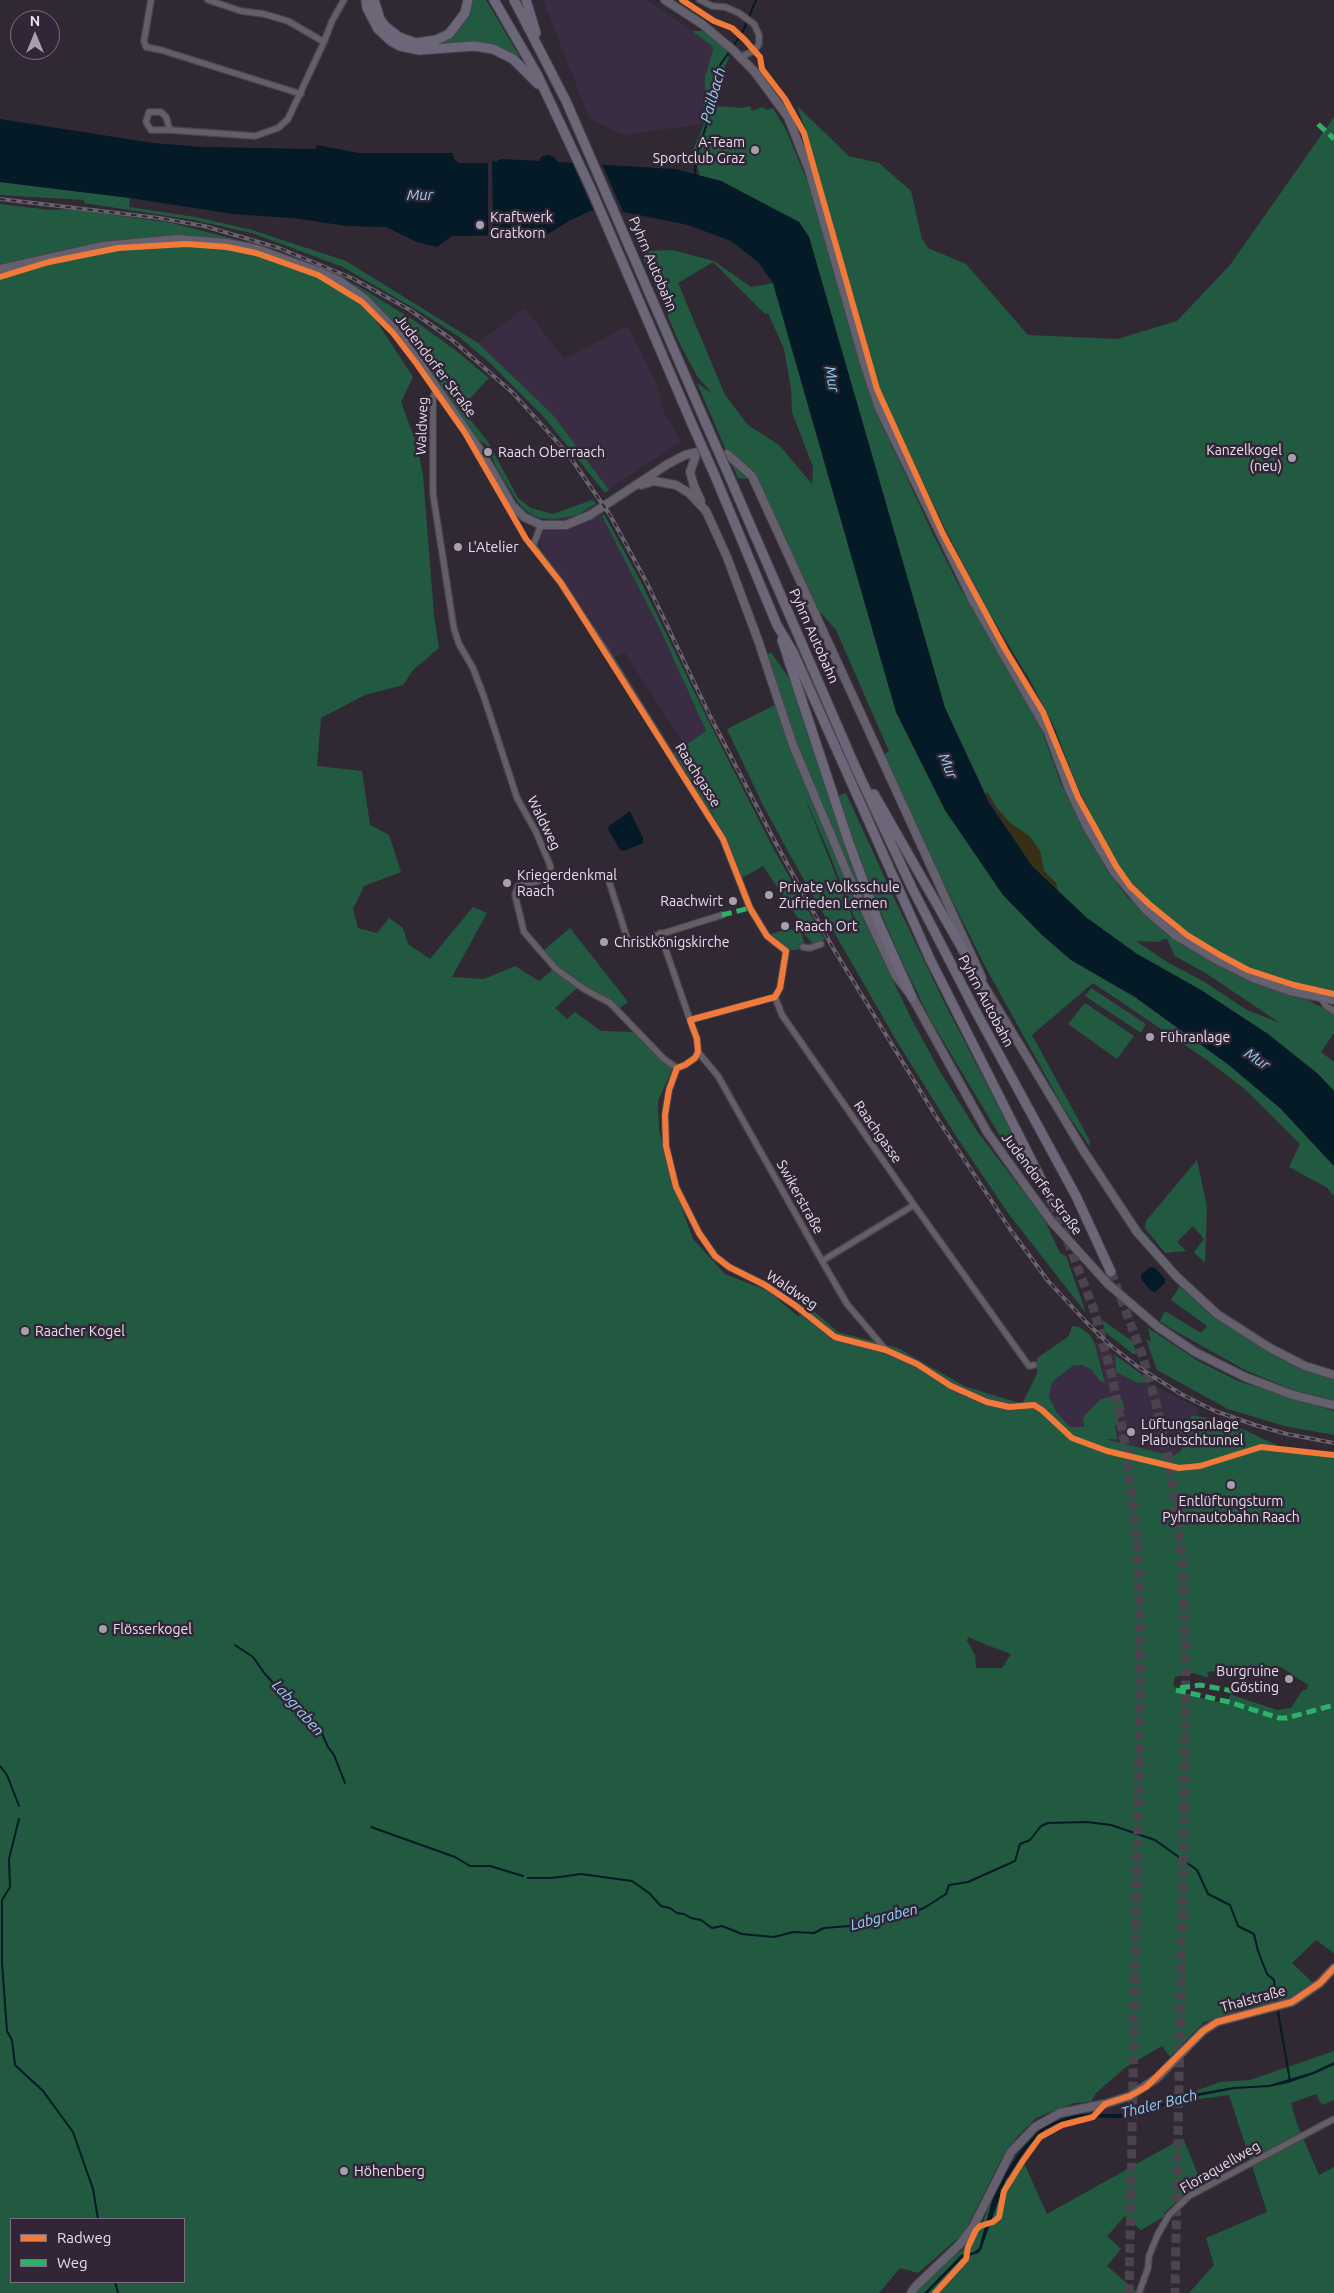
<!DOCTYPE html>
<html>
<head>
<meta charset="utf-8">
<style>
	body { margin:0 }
	#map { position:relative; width:1334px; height:2293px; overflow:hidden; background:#302933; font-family:Ubuntu,sans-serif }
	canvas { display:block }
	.legend { position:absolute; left:10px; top:2218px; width:175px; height:65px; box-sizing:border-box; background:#312537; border:1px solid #7a707f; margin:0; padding:6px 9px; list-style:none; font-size:15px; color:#e7e0ec }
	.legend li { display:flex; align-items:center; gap:10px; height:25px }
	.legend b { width:25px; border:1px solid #7a707f }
	.north { position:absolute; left:10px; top:10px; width:50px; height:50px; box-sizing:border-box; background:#312537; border:1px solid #7a707f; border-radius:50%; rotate:0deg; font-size:14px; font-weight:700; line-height:20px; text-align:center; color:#e7e0ec }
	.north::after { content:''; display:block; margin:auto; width:18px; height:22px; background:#a7a0ab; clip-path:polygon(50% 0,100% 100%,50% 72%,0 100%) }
</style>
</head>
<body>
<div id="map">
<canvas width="1334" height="2293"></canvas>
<ul class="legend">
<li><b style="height:6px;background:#f17a3a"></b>Radweg</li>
<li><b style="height:6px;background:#2db169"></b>Weg</li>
</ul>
<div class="north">N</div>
</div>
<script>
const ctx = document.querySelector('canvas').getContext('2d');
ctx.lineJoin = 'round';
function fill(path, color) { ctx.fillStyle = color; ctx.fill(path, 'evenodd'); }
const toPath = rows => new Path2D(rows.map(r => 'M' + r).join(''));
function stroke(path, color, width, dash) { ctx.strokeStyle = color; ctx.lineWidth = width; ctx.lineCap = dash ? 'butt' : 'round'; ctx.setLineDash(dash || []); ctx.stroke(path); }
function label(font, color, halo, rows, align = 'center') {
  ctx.font = font + ' Ubuntu,sans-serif'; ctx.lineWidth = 5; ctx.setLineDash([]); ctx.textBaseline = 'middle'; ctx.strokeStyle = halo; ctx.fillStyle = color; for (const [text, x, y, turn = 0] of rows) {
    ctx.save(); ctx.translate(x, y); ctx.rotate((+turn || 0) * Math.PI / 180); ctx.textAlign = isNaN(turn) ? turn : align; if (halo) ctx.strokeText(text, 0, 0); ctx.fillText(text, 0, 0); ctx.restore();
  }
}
fill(toPath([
	[543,0,646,0,692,31,712,46,713,50,705,77,704,124,622,135,589,118],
	[525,308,564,359,628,326,656,383,664,412,681,442,633,472,609,490,554,416,478,343],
	[596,503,661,631,706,731,685,745,624,652,608,660,588,630,595,625,543,551,541,542,525,510,539,518,578,515],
	[1095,1340,1115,1355,1116,1372,1138,1383,1148,1382,1198,1408,1198,1416,1191,1415,1182,1450,1173,1456,1102,1439,1101,1399,1083,1419,1084,1427,1070,1427,1060,1418,1049,1397,1052,1382,1075,1365,1082,1365,1093,1370,1100,1381,1105,1382]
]), '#3a2c42');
fill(toPath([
	[369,0,376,17,390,35,405,43,423,46,443,41,457,31,465,21,471,0,486,0,520,57,517,58,506,50,488,43,469,43,424,47,404,45,391,39,382,31,375,19],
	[692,31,704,31,734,54,727,52,729,58,717,83,716,106,742,108,750,106,752,111,762,107,767,110,773,108,786,130,811,190,864,377,884,429,933,534,959,586,1027,701,1043,734,1061,784,1106,869,1127,897,1162,927,1128,896,1114,872,1106,848,1094,827,1095,822,1077,786,1055,729,1031,682,988,611,946,531,880,390,808,137,797,106,849,156,879,163,911,191,922,239,928,248,966,264,1028,335,1117,339,1177,321,1230,265,1334,117,1334,1000,1253,978,1173,936,1217,965,1269,988,1306,999,1334,1014,1334,1033,1321,1052,1334,1062,1334,1091,1318,1074,1268,1034,1201,990,1137,954,1087,918,1058,891,1056,883,1044,871,1040,851,1029,836,1010,823,996,807,988,793,985,793,945,708,809,237,799,222,721,181,700,176,693,150,704,124,705,77,713,50,712,46],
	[1167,939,1175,956,1207,974,1280,1023,1247,1010,1203,981,1167,962,1136,941,1161,942,1160,940],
	[0,182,130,198,129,207,195,217,252,230,346,261,478,343,554,416,609,490,605,493,544,417,489,362,458,336,422,313,343,267,252,233,194,220,84,203,84,200,0,195],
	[0,204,51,210,72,209,172,223,273,249,188,236,136,239,104,242,103,246,0,269],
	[185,245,229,249,256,254,326,280,371,313,413,377,401,402,417,445,423,475,434,615,439,648,413,670,403,685,365,695,321,718,317,766,362,771,370,825,389,835,401,872,364,886,353,909,358,928,377,933,389,918,403,928,408,944,430,959,473,907,487,913,452,977,484,979,515,966,539,981,556,967,543,951,570,928,628,1002,616,1011,607,1004,577,988,555,1008,567,1019,575,1012,601,1031,634,1032,673,1068,658,1101,659,1129,669,1171,693,1239,725,1274,768,1291,799,1317,801,1300,838,1332,898,1348,964,1386,1022,1404,1037,1374,1037,1358,1069,1336,1072,1326,1079,1327,1090,1335,1095,1344,1105,1383,1100,1381,1092,1370,1082,1365,1074,1365,1052,1382,1049,1397,1057,1413,1070,1427,1084,1427,1083,1419,1086,1414,1101,1399,1109,1397,1122,1399,1125,1410,1118,1411,1118,1424,1115,1426,1117,1439,1105,1439,1173,1456,1182,1450,1174,1422,1182,1420,1188,1423,1190,1421,1191,1415,1225,1421,1283,1448,1334,1455,1334,1953,1316,1940,1292,1963,1313,1983,1295,1996,1279,2002,1246,2008,1204,2022,1170,2057,1162,2046,1126,2067,1096,2093,1091,2102,1074,2103,1036,2118,1017,2137,1001,2160,964,2233,918,2273,900,2268,879,2293,0,2293,0,280,53,263,117,250],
	[968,1637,987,1645,1011,1654,1002,1668,976,1668,975,1655,967,1641],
	[1228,1667,1249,1676,1272,1673,1272,1669,1281,1667,1308,1685,1307,1689,1302,1691,1291,1708,1277,1710,1232,1695,1232,1692,1226,1704,1180,1693,1173,1684,1175,1677,1193,1673,1209,1678,1207,1672,1221,1670],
	[11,2219,184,2219,184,2282,11,2282],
	[672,250,714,261,751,287,773,283,896,712,945,810,1003,895,1041,934,1071,960,1135,997,1229,1065,1281,1109,1334,1166,1334,1196,1326,1187,1289,1167,1300,1144,1246,1090,1207,1060,1093,983,1032,1035,1090,1141,1089,1146,1063,1107,987,970,938,872,884,755,889,751,836,630,821,613,811,615,748,479,738,478,697,383,713,394,697,376,678,340,640,251],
	[713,262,765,314,768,313,784,349,791,388,792,412,813,467,812,484,779,445,748,425,725,395,678,283],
	[353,283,415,321,455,350,489,378,461,408,488,442,518,498,531,508,553,514,592,500,596,503,578,515,555,519,539,518,525,510,517,501,497,469,486,444,478,440,404,335,365,299],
	[604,514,642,584,708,720,773,848,825,940,813,944,801,930,802,924,763,866,742,878,729,845,717,822,674,753,706,731,661,631,602,516],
	[771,652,792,683,841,833,863,892,859,894,802,758,766,656],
	[777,704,859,910,912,1020,939,1070,977,1131,1044,1219,1060,1253,1066,1256,1086,1313,1008,1213,956,1136,896,1040,791,857,762,803,727,729],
	[803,793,829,853,855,919,853,919],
	[846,793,894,898,943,1000,1013,1135,1003,1141,930,1019,903,963,873,895,838,796],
	[786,929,798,930,802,935,804,943,801,949,786,951,767,936],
	[1091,988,1146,1024,1141,1033,1085,996],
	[1085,1003,1134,1036,1117,1059,1068,1024],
	[1197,1160,1207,1207,1205,1263,1194,1252,1204,1239,1193,1226,1177,1242,1186,1251,1165,1253,1145,1228,1146,1221],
	[1180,1286,1208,1313,1266,1350,1334,1379,1334,1400,1294,1390,1247,1371,1170,1328,1160,1321,1165,1311,1201,1333,1207,1326,1171,1300],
	[1102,1320,1132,1341,1137,1354,1133,1354,1105,1332],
	[1148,1328,1198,1361,1238,1381,1334,1411,1334,1435,1284,1426,1228,1409,1157,1370,1146,1339,1151,1342],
	[1115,1355,1148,1379,1148,1382,1138,1383,1116,1372],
	[1334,2051,1334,2100,1322,2105,1316,2094,1291,2103,1297,2124,1319,2175,1334,2167,1334,2293,1189,2293,1214,2265,1206,2238,1267,2212,1229,2095,1199,2099,1172,2106,1170,2100,1220,2082,1250,2080],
	[1183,2138,1199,2177,1185,2185,1188,2191,1164,2213,1165,2216,1141,2230,1125,2216,1107,2236,1121,2249,1107,2266,1138,2293,915,2293,925,2277,962,2250,982,2225,994,2191,1024,2163,1047,2214]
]), '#215a41');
fill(toPath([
	[985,793,988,793,996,807,1010,823,1029,836,1040,851,1044,871,1056,883,1058,891,1032,866]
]), '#383016');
fill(toPath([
	[0,119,153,143,202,147,315,149,317,145,358,153,453,153,454,159,459,163,488,163,490,160,497,162,498,160,502,159,540,161,540,158,543,156,549,155,554,157,558,162,675,169,721,181,799,222,809,237,945,708,989,803,1032,866,1087,918,1137,954,1201,990,1268,1034,1318,1074,1334,1091,1334,1166,1281,1109,1229,1065,1135,997,1071,960,1041,934,1003,895,945,810,896,712,773,283,758,262,731,241,688,225,624,212,590,211,569,221,541,238,532,239,531,235,452,236,437,247,417,242,386,227,347,226,292,218,233,214,130,198,0,182],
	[630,811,643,838,643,843,624,851,620,850,608,829,609,826],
	[1150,1267,1155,1268,1165,1279,1165,1283,1155,1292,1150,1290,1141,1279,1141,1275],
	[1334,2062,1334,2065,1314,2074,1288,2083,1269,2087,1234,2089,1199,2096,1121,2118,1079,2117,1060,2122,1045,2129,1026,2149,1006,2179,981,2250,978,2253,962,2258,928,2293,924,2293,961,2255,974,2252,979,2248,993,2197,1002,2178,1022,2149,1043,2126,1077,2114,1124,2114,1199,2093,1234,2087,1269,2085,1313,2072]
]), '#041a26');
fill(toPath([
	[492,160,493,237,488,237,488,161],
	[571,160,601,162,624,214,595,214]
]), '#302933');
stroke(toPath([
	[733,47,744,29,756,0],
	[695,175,696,157,706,126,713,86,720,65,730,51],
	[235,1645,253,1657,265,1674,297,1709,319,1727,328,1747,334,1755,345,1783],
	[0,1766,7,1775,19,1806],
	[19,1819,9,1859,10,1887,2,1900,2,1963,7,2031,12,2040,15,2065,43,2091,73,2132,93,2189,98,2219],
	[371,1827,455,1857,470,1866,490,1866,523,1876],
	[528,1878,552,1878,581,1874,632,1881,649,1893,661,1906,670,1908,677,1913,684,1914,691,1918,701,1920,712,1928,722,1926,742,1934,774,1937,793,1932,814,1933,824,1928,861,1925,879,1919,888,1919,908,1914,924,1908,946,1894,949,1885,968,1882,1015,1861,1020,1844,1030,1840,1041,1826,1048,1823,1087,1822,1111,1825,1155,1840,1197,1870,1208,1894,1230,1905,1238,1926,1254,1934,1258,1951,1267,1974,1274,1980,1276,2001],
	[1278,2012,1290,2081],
	[115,2282,118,2293]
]), '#041a26', 2);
stroke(toPath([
	[1053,1203,1094,1310,1112,1376,1126,1449,1137,1541,1140,1617,1140,1707,1129,2293],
	[1111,1272,1142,1354,1157,1407,1169,1461,1182,1557,1185,1629,1186,1707,1175,2293]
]), '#4b444f', 9, [9, 4.5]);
const minor = toPath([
	[151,0,144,41,146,47,161,50,301,94],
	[208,0,241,11,264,14,288,21,324,42],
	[700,0,712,6,725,7,739,13,754,24,759,35,759,44,754,51,740,57],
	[170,130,151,130,146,122,149,112,161,112,166,117,170,130,255,136,278,128,288,119,324,42,332,21,344,0],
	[438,388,433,397,433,494,454,629,459,644,473,668,484,697,517,798,536,832,550,865,551,873,546,879,518,886,515,895,524,932,556,969,584,989,610,1003,664,1059,677,1068],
	[541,525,533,546,561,583,607,653,723,839,750,908,767,936,786,951,780,988,775,997,690,1020,697,1039,698,1052,718,1076,822,1261,847,1304,886,1350],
	[608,878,629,944,722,915],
	[660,933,690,1020],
	[803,947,810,948,821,944],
	[775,997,782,1015,914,1205,1029,1366,1034,1365],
	[1321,998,1326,1006,1334,1011],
	[677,1068,669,1090,665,1115,666,1146,676,1187,699,1233,715,1256,729,1267,765,1285,796,1306,835,1337,886,1350,917,1364,951,1386,987,1402,1009,1407,1034,1405,1042,1410],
	[677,1068,685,1065,695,1058,698,1052],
	[822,1261,914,1205],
	[1139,2293,1148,2268,1149,2256,1158,2234,1169,2215,1189,2196,1334,2119]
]);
const major = toPath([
	[665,0,702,24,733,50,754,71,788,117,809,170,865,366,879,408,973,601,1048,732,1069,789,1088,829,1114,872,1146,910,1175,935,1217,960,1253,978,1290,991,1334,1000],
	[0,269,103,246,177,239,227,243,257,249,320,272,340,281,365,299,400,335,482,453,512,505,524,517,541,525,566,525,590,515,668,464,685,455,697,452],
	[697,452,690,472,694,486,701,501],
	[727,454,752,476,982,978],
	[641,485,654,481,676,485,689,493,706,511,727,557,758,640,793,745,847,873,896,976,912,997,987,1132,1027,1188],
	[986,989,1083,1150,1137,1232,1177,1277,1217,1314,1270,1348,1305,1366,1334,1375],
	[1158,1327,1195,1352,1245,1377,1293,1395,1334,1405],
	[911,2293,916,2286,960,2244,973,2227,1011,2152,1035,2127,1060,2113,1105,2104,1130,2096,1157,2078,1203,2031,1217,2022,1292,2002,1320,1983,1334,1968]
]);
const highway = toPath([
	[366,0,367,8,378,29,391,41,400,46,419,50,474,46,493,49,513,59,538,84],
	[374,0,380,19,385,26,399,37,416,43,436,40,449,34,465,13,468,0],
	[494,0,537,74,591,189,692,424],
	[514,0,566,101,707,426],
	[526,0,536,33],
	[715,476,777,625,793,652,930,959,1053,1203],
	[730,478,854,764,912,888,975,1010,1076,1196,1111,1272],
	[782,640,848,840,877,919,912,997],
	[874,794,988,994]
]);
stroke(minor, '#49444c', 8);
stroke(major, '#49444c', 10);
stroke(highway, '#49444c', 11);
stroke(minor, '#645f66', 5.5);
stroke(major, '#65606e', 8);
stroke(highway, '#6b6778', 9);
const rail = toPath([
	[0,199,159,218,204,226,279,248,354,279,410,310,451,339,512,392,568,454,610,515,647,583,710,716,772,836,833,948,935,1115,1010,1229,1048,1281,1089,1325,1110,1345,1138,1367,1181,1394,1215,1411,1258,1426,1287,1434,1334,1443]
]);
stroke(rail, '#69646b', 4);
stroke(rail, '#312537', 2, [5.5]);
const majorBridge = toPath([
	[1027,1188,1052,1222,1108,1284,1158,1327]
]);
const highwayBridge = toPath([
	[692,424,715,476],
	[707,426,730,478]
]);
stroke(majorBridge, '#49444c', 10, []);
stroke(highwayBridge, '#49444c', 11, []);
stroke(majorBridge, '#65606e', 8);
stroke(highwayBridge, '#6b6778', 9);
stroke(toPath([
	[1318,124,1334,139],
	[722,915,750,908],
	[1180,1688,1200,1685,1239,1692],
	[1176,1690,1229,1702,1279,1718,1287,1718,1334,1705]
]), '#2db169', 5, [10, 5]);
stroke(toPath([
	[682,0,714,21,732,28,744,39,760,57,762,69,785,99,804,133,877,389,943,534,1005,649,1043,712,1078,797,1116,866,1130,886,1149,904,1187,935,1220,955,1248,970,1294,985,1334,994],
	[0,277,49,262,118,248,186,244,227,247,256,253,318,275,362,302,393,333,416,363,465,433,526,539,561,583,723,839,750,908,767,936,786,951,780,988,775,997,690,1020,697,1039,698,1052,695,1058,685,1065,677,1068,669,1090,665,1115,666,1146,676,1187,699,1233,715,1256,729,1267,765,1285,796,1306,835,1337,886,1350,917,1364,951,1386,987,1402,1009,1407,1034,1405,1042,1410,1072,1438,1107,1451,1179,1468,1200,1466,1261,1447,1334,1455],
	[935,2293,966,2259,968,2247,976,2230,980,2226,993,2222,999,2217,1004,2191,1022,2162,1040,2137,1062,2125,1093,2117,1105,2104,1130,2096,1146,2087,1203,2031,1217,2022,1292,2002,1320,1983,1334,1968]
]), '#f17a3a', 6);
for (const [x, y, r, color] of [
	[755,150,5,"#a7a0ab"],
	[480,225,5,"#a7a0ab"],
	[488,452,5,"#a7a0ab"],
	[1292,458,5,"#a7a0ab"],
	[458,547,5,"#a7a0ab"],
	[507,883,5,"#a7a0ab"],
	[769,895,5,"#a7a0ab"],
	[733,901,5,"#a7a0ab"],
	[785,926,5,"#a7a0ab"],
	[604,942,5,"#a7a0ab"],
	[1150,1037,5,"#a7a0ab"],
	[25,1331,5,"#a7a0ab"],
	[1131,1432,5,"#a7a0ab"],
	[1231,1485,5,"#a7a0ab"],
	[103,1629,5,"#a7a0ab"],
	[1289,1679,5,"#a7a0ab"],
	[344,2171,5,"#a7a0ab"]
]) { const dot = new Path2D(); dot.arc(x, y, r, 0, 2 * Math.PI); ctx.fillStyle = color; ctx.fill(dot); stroke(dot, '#312537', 2); }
label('14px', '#e7e0ec', '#312537', [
	["A-Team",745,142,"right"],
	["Sportclub Graz",745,158,"right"],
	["Kraftwerk",490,217],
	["Gratkorn",490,233],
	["Kanzelkogel",1282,450,"right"],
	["(neu)",1282,466,"right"],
	["Raach Oberraach",498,452],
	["L'Atelier",468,547],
	["Kriegerdenkmal",517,875],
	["Raach",517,891],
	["Private Volksschule",779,887],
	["Zufrieden Lernen",779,903],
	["Raachwirt",723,901,"right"],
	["Raach Ort",795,926],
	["Christkönigskirche",614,942],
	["Führanlage",1160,1037],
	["Raacher Kogel",35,1331],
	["Lüftungsanlage",1141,1424],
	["Plabutschtunnel",1141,1440],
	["Entlüftungsturm",1231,1501,"center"],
	["Pyhrnautobahn Raach",1231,1517,"center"],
	["Flösserkogel",113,1629],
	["Burgruine",1279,1671,"right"],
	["Gösting",1279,1687,"right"],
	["Höhenberg",354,2171]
], 'left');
label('14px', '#e7e0ec', '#312537', [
	["Pyhrn Autobahn",653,264,67],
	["Judendorfer Straße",436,366,53],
	["Waldweg",422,426,-88],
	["Pyhrn Autobahn",814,636,66],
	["Raachgasse",698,775,58],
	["Waldweg",544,823,64],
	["Pyhrn Autobahn",986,1001,62],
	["Raachgasse",878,1132,55],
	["Judendorfer Straße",1042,1184,53],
	["Swikerstraße",800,1197,61],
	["Waldweg",792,1290,34],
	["Thalstraße",1253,1999,-15],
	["Floraquellweg",1220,2167,-30]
]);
label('italic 15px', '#8fd4f6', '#312537', [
	["Pailbach",713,95,-74],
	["Mur",420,195],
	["Mur",832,379,79],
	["Mur",948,766,67],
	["Mur",1257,1059,34],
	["Labgraben",298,1708,48],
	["Labgraben",884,1917,-14],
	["Thaler Bach",1159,2104,-14]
]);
</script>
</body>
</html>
